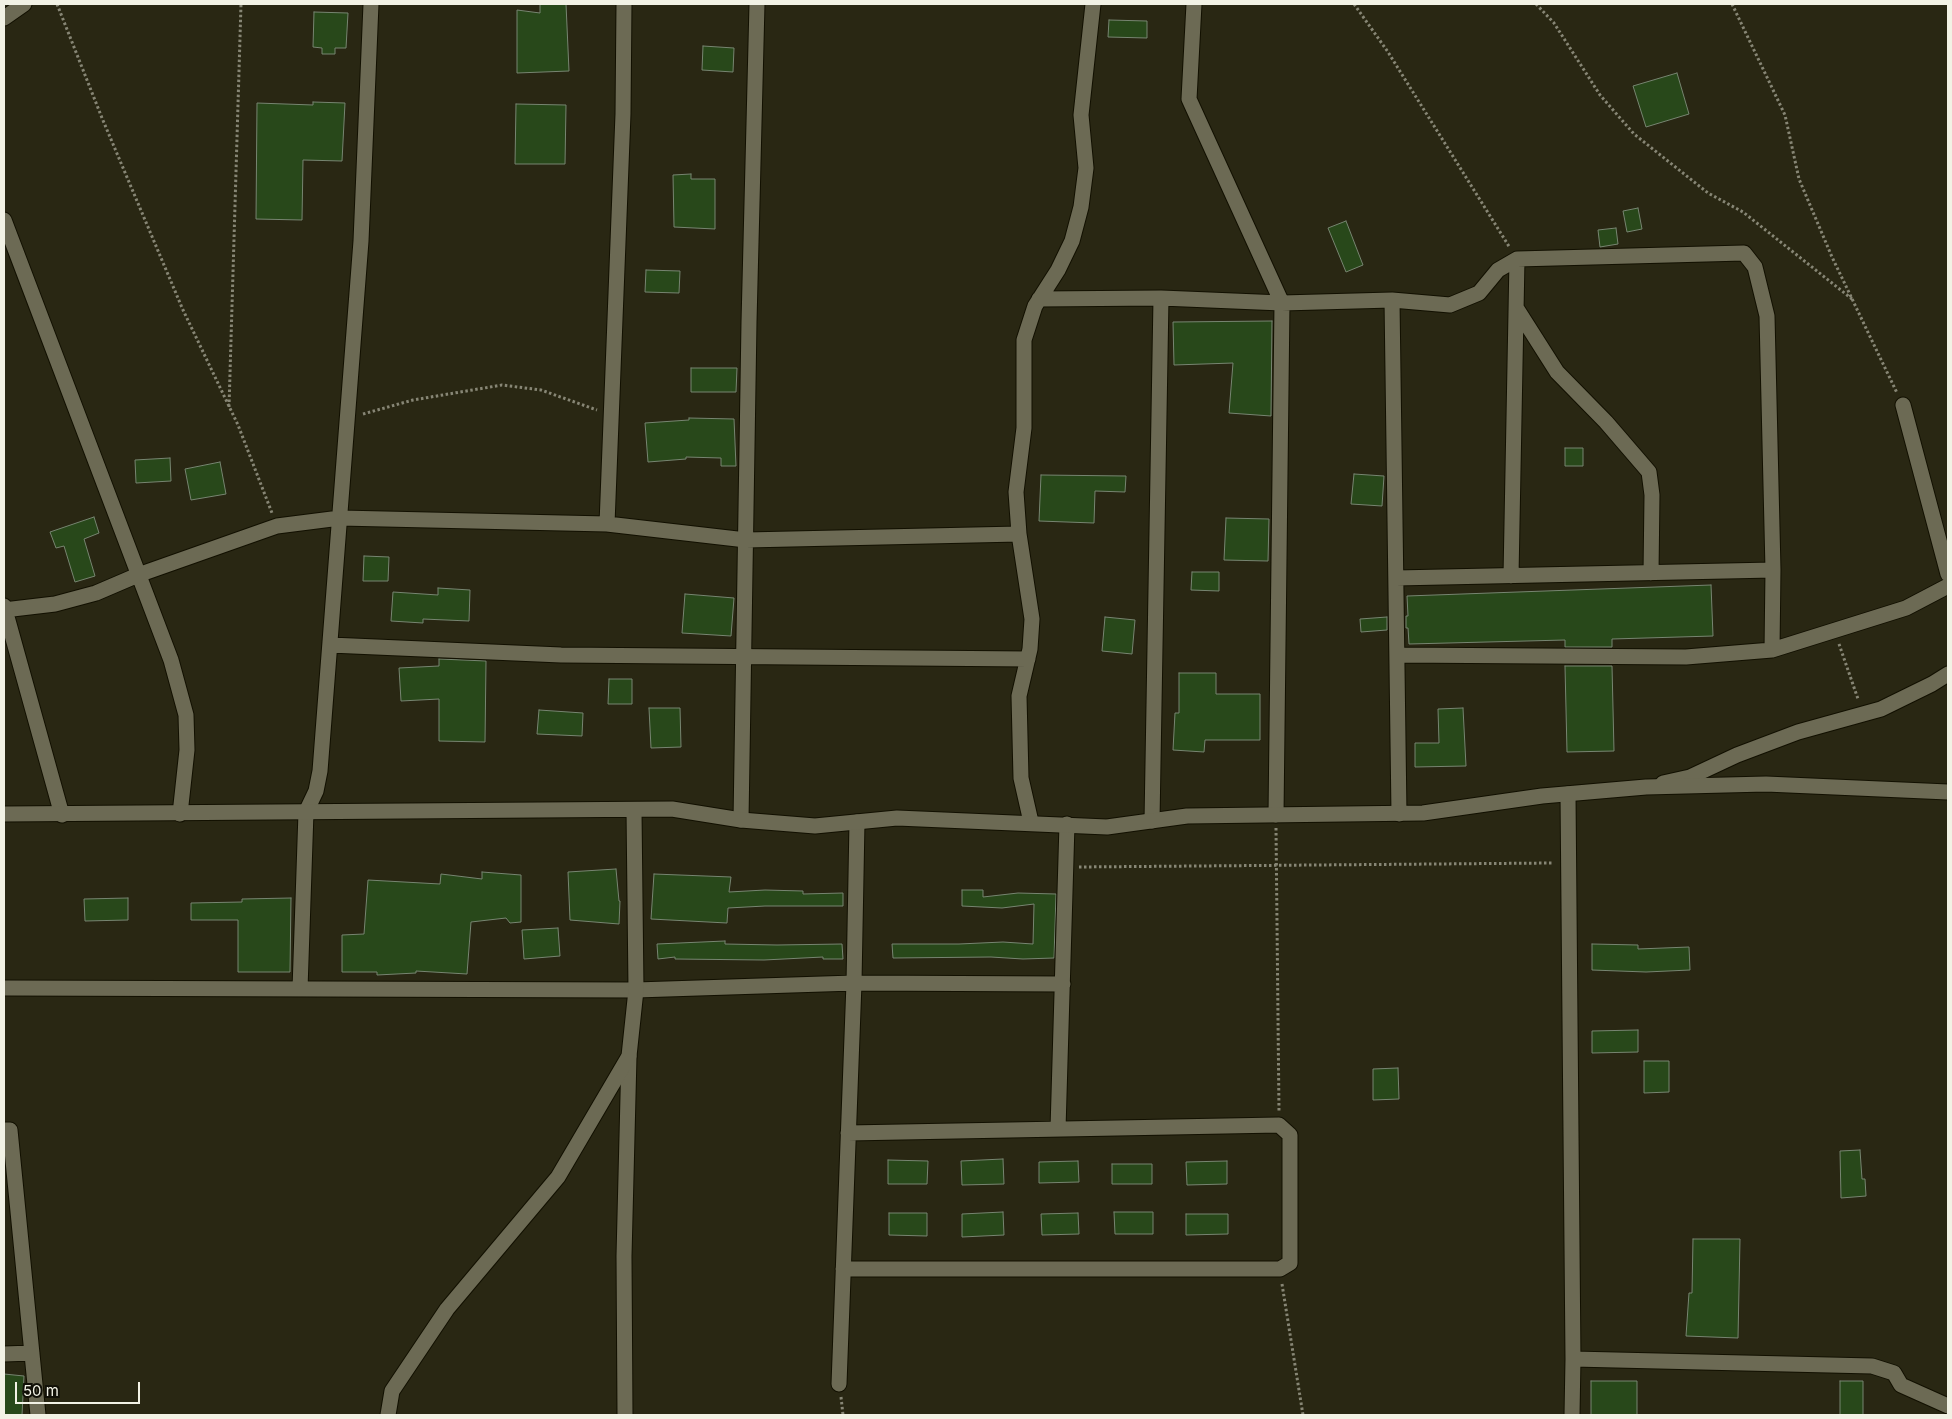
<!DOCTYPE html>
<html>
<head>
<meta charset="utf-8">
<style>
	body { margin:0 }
	#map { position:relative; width:1952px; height:1419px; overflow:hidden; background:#292713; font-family:Inter,sans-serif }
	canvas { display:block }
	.frame { position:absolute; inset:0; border:5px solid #f2f2e5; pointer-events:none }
	.scale { position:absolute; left:15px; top:1382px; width:125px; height:22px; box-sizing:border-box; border:2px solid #f2f2e5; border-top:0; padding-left:6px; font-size:15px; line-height:18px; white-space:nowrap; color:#f2f2e5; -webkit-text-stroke:4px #111007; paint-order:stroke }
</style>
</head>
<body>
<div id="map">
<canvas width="1952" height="1419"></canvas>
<div class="frame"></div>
<div class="scale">50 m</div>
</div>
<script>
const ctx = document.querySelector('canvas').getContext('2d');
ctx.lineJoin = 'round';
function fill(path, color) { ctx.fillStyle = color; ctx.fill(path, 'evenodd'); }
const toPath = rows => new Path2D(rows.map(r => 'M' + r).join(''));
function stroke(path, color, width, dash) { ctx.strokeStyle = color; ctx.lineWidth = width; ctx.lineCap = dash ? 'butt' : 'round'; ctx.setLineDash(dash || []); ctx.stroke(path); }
const building = toPath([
	[540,4,566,4,569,71,517,73,517,10,540,13,540,4],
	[314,12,348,13,346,48,335,48,335,54,322,54,322,48,313,47,314,12],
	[1109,20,1147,21,1147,38,1108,37,1109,20],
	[703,46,734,48,733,72,702,70,703,46],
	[1677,73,1689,114,1646,127,1633,86,1677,73],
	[313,102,345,103,342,161,303,160,302,220,256,219,257,103,313,105,313,102],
	[516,104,566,105,565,164,515,164,516,104],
	[691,174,691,179,715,179,715,229,674,227,673,175,691,174],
	[1638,208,1642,229,1627,232,1623,211,1638,208],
	[1346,221,1363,265,1346,272,1328,228,1346,221],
	[1616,228,1618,244,1600,247,1598,230,1616,228],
	[646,270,680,271,679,293,645,292,646,270],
	[1272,321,1271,416,1229,413,1233,363,1174,365,1173,322,1272,321],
	[691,368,737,368,736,392,691,392,691,368],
	[689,418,734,419,736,466,721,466,721,458,686,457,686,459,648,462,645,423,689,420,689,418],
	[1565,448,1583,448,1583,466,1565,466,1565,448],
	[170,458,171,481,136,483,135,460,170,458],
	[220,462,226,494,191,500,185,469,220,462],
	[1354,474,1384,476,1382,506,1351,504,1354,474],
	[1041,475,1126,476,1125,492,1095,491,1094,523,1039,521,1041,475],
	[94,517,99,533,84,539,95,576,75,582,64,546,56,548,50,532,94,517],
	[1226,518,1269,519,1268,561,1224,560,1226,518],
	[364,556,389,557,388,581,363,581,364,556],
	[1192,572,1219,572,1219,591,1191,590,1192,572],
	[1711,585,1713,636,1612,639,1612,647,1565,647,1565,640,1409,644,1408,628,1406,628,1406,616,1408,616,1407,596,1711,585],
	[438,588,470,590,469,621,423,619,423,623,391,621,393,592,438,595,438,588],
	[685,594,734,598,731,636,682,633,685,594],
	[1105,617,1135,620,1132,654,1102,651,1105,617],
	[1387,617,1387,630,1361,632,1360,619,1387,617],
	[439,659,486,661,485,742,439,741,439,699,401,701,399,668,439,666,439,659],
	[1565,666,1612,666,1614,751,1567,752,1565,666],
	[1179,673,1216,673,1216,694,1260,694,1260,740,1205,740,1204,752,1173,750,1175,713,1179,713,1179,673],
	[609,679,632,679,632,704,608,704,609,679],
	[649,708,680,708,681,747,651,748,649,708],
	[1463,708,1466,766,1415,767,1415,743,1439,743,1438,709,1463,708],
	[539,710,583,713,582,736,537,734,539,710],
	[616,869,619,901,620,901,619,924,570,920,568,872,616,869],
	[482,872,521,875,521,922,510,923,506,918,471,922,467,974,416,971,416,973,377,975,377,972,342,972,342,935,364,934,368,880,440,884,441,874,482,879,482,872],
	[654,874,731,877,729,892,765,890,803,891,803,894,843,893,843,906,765,906,728,908,727,923,651,919,654,874],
	[962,890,983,890,983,897,1018,893,1056,894,1054,958,1023,959,991,957,893,958,892,944,959,944,1003,942,1033,944,1034,904,1002,908,962,906,962,890],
	[128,898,128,920,85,921,84,899,128,898],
	[291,898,290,972,238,972,238,920,191,920,191,903,242,902,242,899,291,898],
	[558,928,560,956,524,959,522,930,558,928],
	[725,941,725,944,777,945,842,944,843,959,823,959,823,957,764,960,675,959,675,957,658,959,657,944,725,941],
	[1592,944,1638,945,1638,949,1689,947,1690,970,1646,972,1592,970,1592,944],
	[1638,1030,1638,1052,1592,1053,1592,1031,1638,1030],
	[1644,1061,1669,1061,1669,1092,1644,1093,1644,1061],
	[1398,1068,1399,1099,1373,1100,1373,1069,1398,1068],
	[1860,1150,1862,1179,1865,1179,1866,1196,1841,1198,1840,1151,1860,1150],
	[1003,1159,1004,1184,962,1185,961,1161,1003,1159],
	[888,1160,928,1161,927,1184,888,1184,888,1160],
	[1078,1161,1079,1182,1039,1183,1039,1162,1078,1161],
	[1227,1161,1227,1184,1187,1185,1186,1162,1227,1161],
	[1112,1164,1152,1164,1152,1184,1112,1184,1112,1164],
	[1003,1212,1004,1235,962,1237,962,1214,1003,1212],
	[1114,1212,1153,1212,1153,1234,1115,1234,1114,1212],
	[889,1213,927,1213,927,1236,889,1235,889,1213],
	[1078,1213,1079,1234,1042,1235,1041,1214,1078,1213],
	[1186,1214,1228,1214,1228,1234,1186,1235,1186,1214],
	[1693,1239,1740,1239,1738,1338,1686,1336,1689,1293,1692,1293,1693,1239],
	[4,1374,24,1376,22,1415,4,1415,4,1374],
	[1591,1381,1637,1381,1637,1415,1591,1415,1591,1381],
	[1840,1381,1863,1381,1863,1415,1840,1415,1840,1381]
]);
fill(building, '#28481a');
stroke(building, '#778571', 1);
const street = toPath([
	[1194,4,1189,99,1282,303,1276,815],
	[4,18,24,4],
	[4,220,171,660,186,715,187,750,180,814],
	[1039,299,1161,298,1282,303,1392,300,1450,305,1479,293,1498,270,1517,259,1744,253,1755,267,1767,316,1773,570,1772,650],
	[1392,300,1399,814],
	[1517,309,1557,372,1606,422,1649,472,1652,495,1651,573],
	[1903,405,1948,574],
	[607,524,623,114,624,4],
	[1511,576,1517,259],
	[1396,578,1773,570],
	[4,606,62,815],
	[4,610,55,604,96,593,138,575,277,526,340,518,607,524,746,540,1019,534],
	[330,645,561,655,1028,659],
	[1397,655,1686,657,1772,650,1906,608,1948,586],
	[1663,783,1690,777,1737,755,1798,732,1881,709,1932,684,1948,674],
	[1568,794,1573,1359,1572,1415],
	[741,820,749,322,757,4],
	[1152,821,1161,298],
	[1031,822,1021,778,1019,696,1030,649,1032,619,1019,534,1016,492,1024,428,1024,340,1035,306,1058,270,1072,241,1081,207,1086,168,1081,115,1093,4],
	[4,988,636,990,854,983,1063,984],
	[300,989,306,812,316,791,320,771,361,241,371,4],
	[1058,1129,1067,824],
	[4,1130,10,1130,38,1415],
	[843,1269,1280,1269,1290,1263,1290,1135,1279,1125,848,1133],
	[4,1354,32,1353],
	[1573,1359,1872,1366,1894,1373,1901,1385,1948,1406],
	[839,1384,854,983,857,822],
	[625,1415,624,1256,629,1056]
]);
const secondary = toPath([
	[4,814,672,809,741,820,815,826,897,818,1107,827,1187,816,1423,813,1542,796,1646,787,1766,784,1948,792],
	[388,1415,392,1391,447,1309,558,1177,629,1056,636,990,634,810]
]);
stroke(street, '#121001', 17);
stroke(secondary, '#121001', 17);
stroke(toPath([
	[57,4,102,118,183,310,238,425,272,513],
	[1354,4,1388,52,1510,248],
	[1536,4,1554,23,1600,95,1634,134,1708,193,1743,212,1852,299],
	[1732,4,1785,115,1799,179,1832,257,1897,393],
	[229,407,241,4],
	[363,414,413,400,502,385,541,390,597,410],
	[1839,644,1858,699],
	[1276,828,1279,1112],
	[1079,867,1553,863],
	[1282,1284,1303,1415],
	[841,1397,843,1415]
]), '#878675', 3, [2.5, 2.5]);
stroke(street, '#6c6a54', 15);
stroke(secondary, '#6c6a54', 15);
</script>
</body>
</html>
